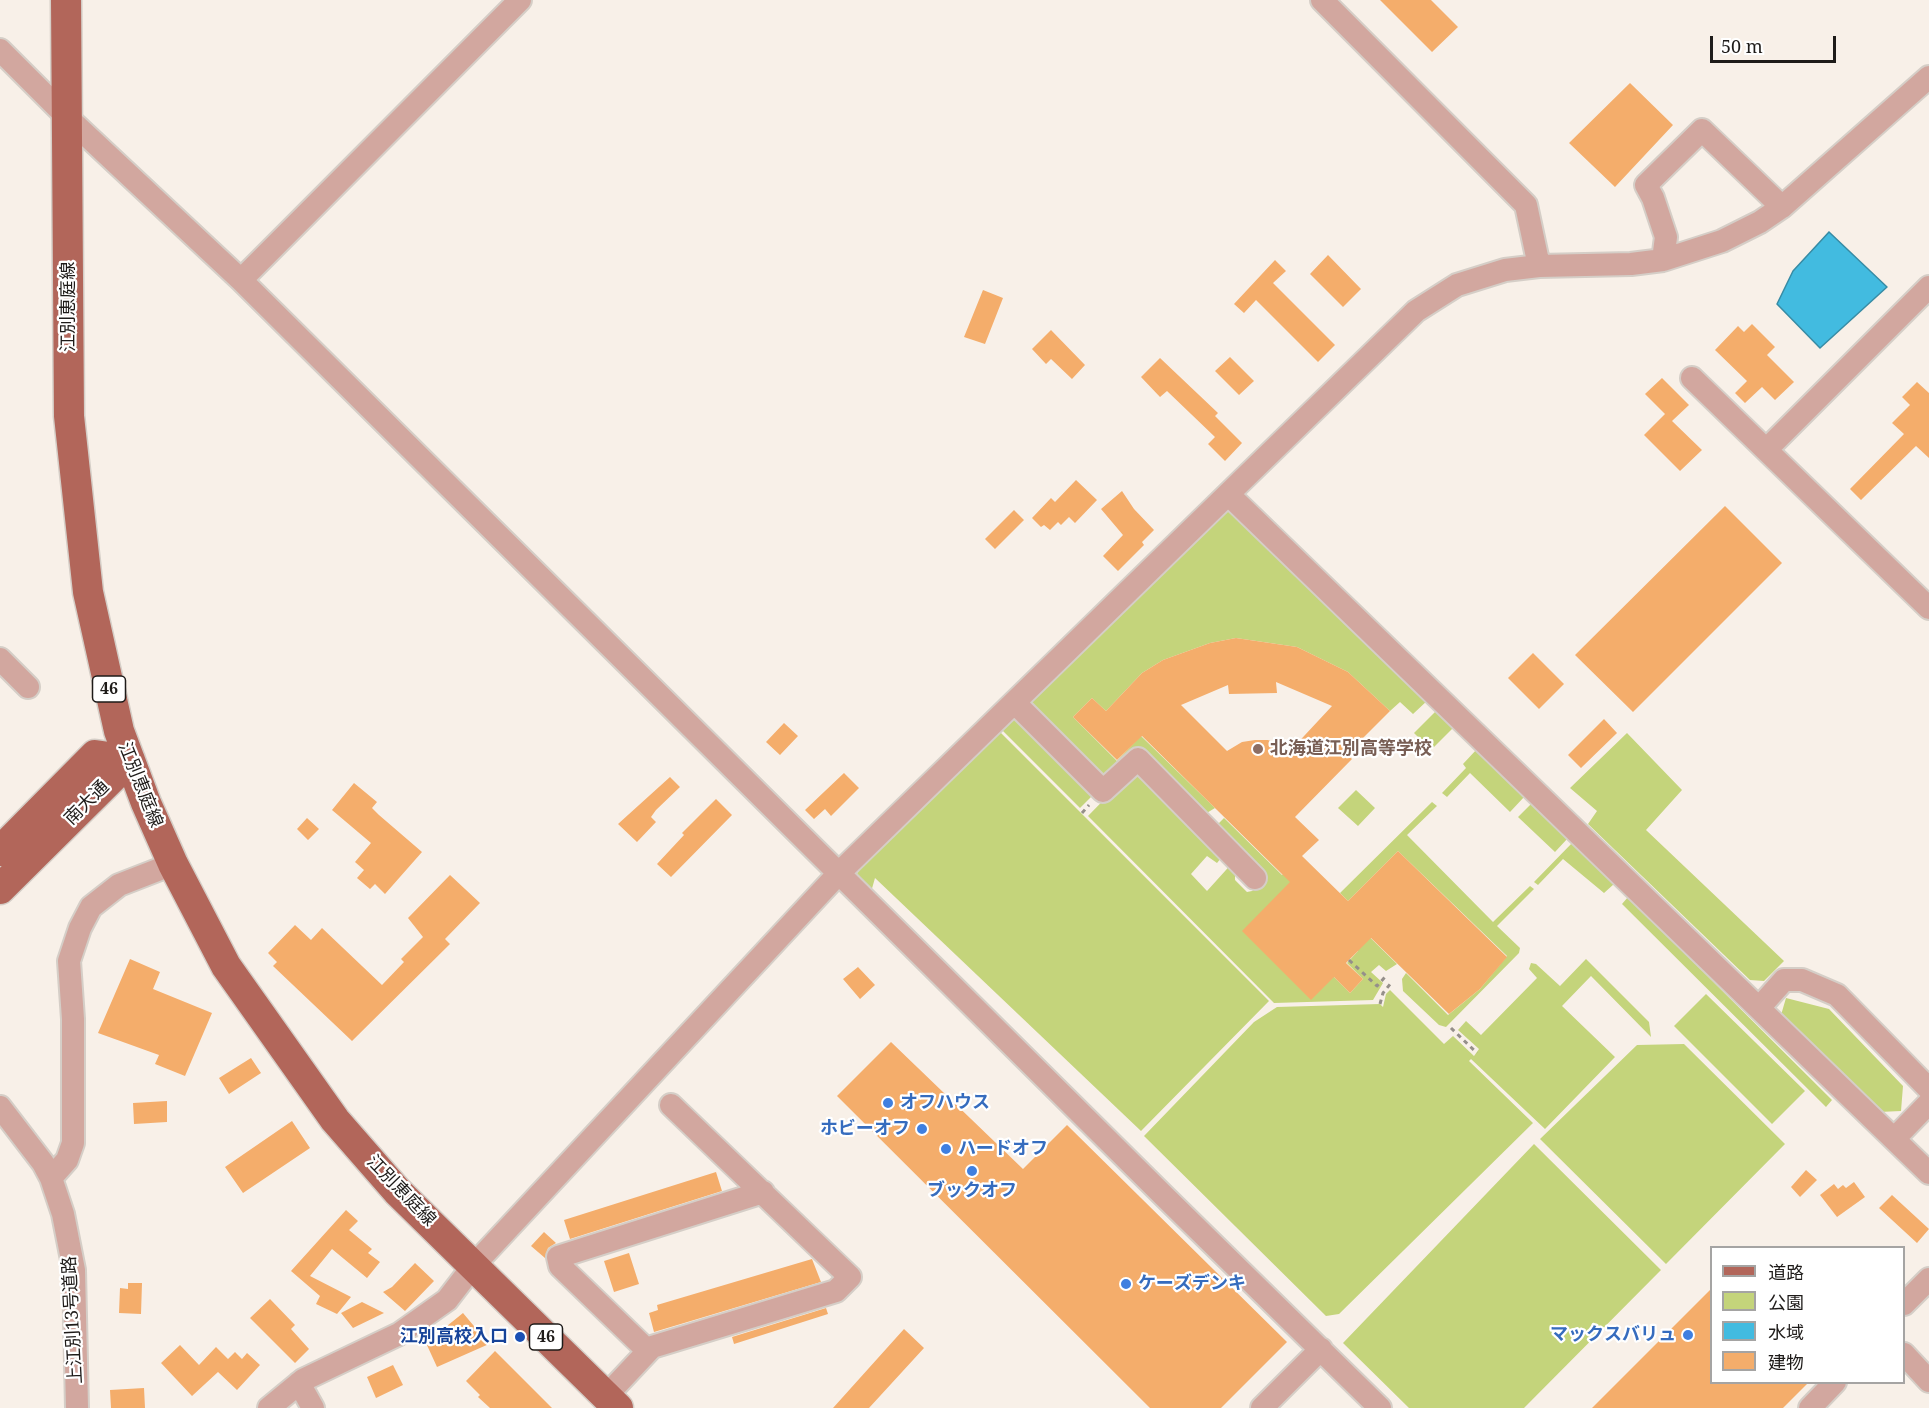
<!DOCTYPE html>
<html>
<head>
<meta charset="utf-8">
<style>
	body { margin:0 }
	#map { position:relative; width:1929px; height:1408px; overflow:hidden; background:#f8f0e8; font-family:"Noto Serif","Noto Sans JP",serif }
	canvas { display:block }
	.legend { position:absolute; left:1710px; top:1246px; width:195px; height:138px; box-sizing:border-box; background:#fff; border:2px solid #a5a4a3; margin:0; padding:8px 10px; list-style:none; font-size:18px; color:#1e1b19 }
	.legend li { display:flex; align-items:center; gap:12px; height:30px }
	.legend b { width:30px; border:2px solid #a5a4a3 }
	.scale { position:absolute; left:1710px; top:36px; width:126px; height:27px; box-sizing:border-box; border:3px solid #1e1b19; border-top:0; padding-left:8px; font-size:18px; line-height:21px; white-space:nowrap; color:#1e1b19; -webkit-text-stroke:4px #fff; paint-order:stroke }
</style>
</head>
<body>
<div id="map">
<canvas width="1929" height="1408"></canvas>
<ul class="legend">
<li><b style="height:8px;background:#b2665a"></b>道路</li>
<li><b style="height:16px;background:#c4d47b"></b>公園</li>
<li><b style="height:16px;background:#42bbe0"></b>水域</li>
<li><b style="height:16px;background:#f4ad6b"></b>建物</li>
</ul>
<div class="scale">50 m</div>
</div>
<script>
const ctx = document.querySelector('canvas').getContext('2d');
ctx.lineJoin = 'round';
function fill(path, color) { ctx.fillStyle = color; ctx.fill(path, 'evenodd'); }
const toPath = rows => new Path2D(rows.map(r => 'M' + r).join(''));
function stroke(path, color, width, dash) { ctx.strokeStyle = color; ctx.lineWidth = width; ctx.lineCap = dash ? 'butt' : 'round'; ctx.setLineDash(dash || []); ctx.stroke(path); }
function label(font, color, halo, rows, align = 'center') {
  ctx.font = font + ' "Noto Serif","Noto Sans JP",serif'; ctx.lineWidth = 4.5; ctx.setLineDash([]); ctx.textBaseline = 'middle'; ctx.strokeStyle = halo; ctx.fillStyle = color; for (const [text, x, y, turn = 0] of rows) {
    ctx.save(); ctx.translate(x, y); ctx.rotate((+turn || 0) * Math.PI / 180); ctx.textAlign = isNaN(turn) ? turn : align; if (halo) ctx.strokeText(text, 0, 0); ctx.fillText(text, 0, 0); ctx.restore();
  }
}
fill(toPath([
	[1226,509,1234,510,1428,700,1413,714,1400,702,1390,711,1348,672,1297,647,1236,638,1210,643,1163,660,1142,673,1106,711,1092,698,1073,717,1117,761,1141,736,1215,808,1205,814,1138,752,1100,778,1025,706],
	[1437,710,1455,726,1431,750,1414,733],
	[1016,714,1096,792,1080,808,1001,729],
	[999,731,1269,1001,1141,1131,875,878,871,892,861,883,857,874,862,864],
	[1627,733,1682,790,1646,830,1784,961,1764,981,1750,980,1588,824,1597,811,1570,788],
	[1477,749,1525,796,1510,812,1470,773,1447,797,1442,793,1466,768,1463,764],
	[1139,768,1226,852,1217,863,1207,856,1191,874,1207,891,1235,860,1235,880,1247,892,1252,891,1265,878,1219,828,1219,823,1224,818,1282,875,1285,873,1292,880,1334,977,1350,993,1363,979,1347,963,1358,951,1339,907,1397,964,1386,971,1379,965,1371,972,1383,983,1373,1000,1274,1003,1088,816,1131,772],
	[1356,790,1375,808,1358,826,1338,808],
	[1432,802,1437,806,1407,835,1493,922,1530,886,1534,889,1497,926,1520,948,1519,953,1446,1027,1439,1025,1403,991,1402,979,1406,973,1448,1015,1480,989,1507,956,1398,851,1348,901,1340,893],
	[1532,803,1568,838,1555,852,1518,817],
	[1573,842,1614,884,1604,893,1563,859,1538,885,1534,882],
	[1628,897,1832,1100,1826,1107,1622,904],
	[1586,959,1649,1022,1651,1037,1591,976,1562,1006,1615,1057,1545,1129,1471,1059,1469,1061,1533,1123,1339,1314,1326,1316,1144,1136,1254,1022,1277,1007,1380,1004,1383,1007,1386,994,1390,990,1444,1044,1453,1036,1474,1056,1479,1049,1458,1030,1466,1021,1481,1035,1537,978,1529,969,1531,963,1536,964,1560,986],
	[1706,994,1805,1091,1772,1124,1674,1026],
	[1786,998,1829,1009,1903,1086,1901,1111,1879,1112,1781,1015],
	[1684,1044,1785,1144,1666,1264,1540,1139,1637,1045],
	[1534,1144,1661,1270,1524,1408,1409,1408,1343,1343]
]), '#c4d47b');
const water = toPath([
	[1829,232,1887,287,1820,348,1777,304,1793,271,1829,232]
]);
fill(water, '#42bbe0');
stroke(water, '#378ba4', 1.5);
fill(toPath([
	[1380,0,1431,0,1458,27,1432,52],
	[1630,83,1673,125,1615,187,1569,143],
	[1328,255,1361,289,1343,307,1310,274],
	[1275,260,1286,271,1273,283,1335,345,1318,362,1256,300,1244,313,1234,304],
	[983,290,1003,298,985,344,964,337],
	[1752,324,1775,347,1767,355,1794,382,1775,400,1762,387,1745,403,1735,393,1747,381,1715,350,1738,326,1744,332],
	[1051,330,1085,365,1072,379,1051,359,1046,364,1032,349],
	[1230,357,1254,381,1239,395,1215,371],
	[1160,358,1218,413,1215,416,1242,443,1225,461,1208,444,1215,437,1167,391,1160,397,1141,377],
	[1662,378,1689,405,1672,421,1702,450,1680,471,1644,435,1665,414,1645,394],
	[1917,382,1929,393,1929,458,1916,446,1861,500,1850,489,1904,434,1892,423,1910,405,1902,397],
	[1076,480,1097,500,1075,523,1069,517,1061,525,1058,522,1050,530,1044,525,1041,527,1032,518,1051,498,1055,502],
	[1122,491,1134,509,1154,530,1142,542,1144,545,1118,571,1103,556,1123,535,1101,509],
	[1725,506,1782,563,1633,712,1575,655],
	[1014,510,1024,520,995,549,985,539],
	[1236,638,1297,647,1348,672,1390,711,1347,754,1352,759,1295,817,1319,840,1302,856,1348,901,1398,851,1507,957,1480,989,1449,1014,1371,938,1346,963,1363,979,1350,993,1334,977,1311,1000,1242,931,1290,882,1142,736,1117,760,1073,717,1092,698,1106,711,1142,673,1163,660,1210,643],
	[1276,682,1332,706,1291,750,1268,740,1255,740,1242,742,1227,751,1181,705,1228,685,1229,694,1277,693],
	[1533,653,1564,684,1539,709,1508,678],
	[1604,719,1617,733,1581,768,1568,755],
	[784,723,798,736,780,755,766,742],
	[844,773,859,788,831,816,825,809,814,819,805,810],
	[670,777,680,787,656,810,651,817,656,822,637,842,618,824],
	[354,783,377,802,372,808,379,815,422,852,385,894,375,884,370,889,357,878,364,870,355,862,371,843,332,810],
	[716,799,732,815,671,877,657,864,684,835,682,833],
	[307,818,319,829,308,840,297,829],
	[450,875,480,903,445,939,450,944,352,1041,273,966,277,962,268,953,295,925,311,940,322,928,382,985,404,962,401,959,423,937,408,918],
	[130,959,160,972,153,989,212,1013,185,1076,155,1064,159,1055,98,1033],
	[858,967,875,985,860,999,843,979],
	[891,1042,1023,1169,1067,1125,1287,1342,1221,1408,1150,1408,837,1096],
	[251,1058,261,1073,229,1094,219,1078],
	[167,1101,167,1122,134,1124,133,1103],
	[292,1121,310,1148,243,1193,225,1167],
	[1806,1170,1817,1180,1800,1197,1791,1187],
	[716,1172,722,1191,570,1239,564,1220],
	[1854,1182,1865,1197,1837,1217,1820,1195,1834,1184,1838,1189,1843,1185,1846,1188],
	[1892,1195,1929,1229,1917,1243,1879,1208],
	[346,1210,358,1221,349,1230,372,1249,368,1253,380,1262,367,1278,332,1249,310,1276,351,1297,337,1314,316,1304,320,1296,291,1271],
	[544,1232,556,1243,548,1248,545,1258,531,1246],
	[629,1253,639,1284,614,1292,604,1261],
	[812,1259,821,1282,654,1332,649,1313,658,1310,657,1305],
	[415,1263,434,1281,405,1311,383,1292,392,1287],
	[128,1283,142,1283,141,1314,119,1313,120,1288,128,1289],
	[1712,1288,1712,1383,1808,1383,1783,1408,1592,1408],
	[270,1299,295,1325,291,1329,309,1349,295,1363,250,1318],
	[362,1302,384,1313,353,1328,341,1313],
	[826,1308,828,1314,734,1344,732,1337],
	[463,1313,489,1344,437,1367,426,1343],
	[904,1329,924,1348,869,1408,833,1408],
	[180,1345,199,1365,216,1347,228,1359,235,1352,242,1359,247,1353,260,1365,237,1390,218,1372,192,1396,161,1363],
	[495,1351,552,1408,490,1408,478,1397,480,1395,466,1381],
	[393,1365,403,1385,376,1398,367,1377],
	[144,1388,145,1408,111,1408,110,1390]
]), '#f4ad6b');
const minor = toPath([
	[1322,0,1526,205,1539,266],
	[0,50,67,117,241,280,1166,1198,1380,1408],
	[1663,260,1666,237,1653,198,1646,185,1702,130,1782,207],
	[241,280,520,0],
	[1692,378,1929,608],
	[1767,449,1929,287],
	[1229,495,1929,1173],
	[0,659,28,687],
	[1015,703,1103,791,1138,759,1255,878],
	[1759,1008,1784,980,1802,980,1837,995,1929,1089],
	[0,1107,43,1163,51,1178,63,1214,74,1270,77,1408],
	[1894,1139,1929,1103],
	[51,1178,67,1160,73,1143,73,1019,69,961,80,928,91,907,119,885,173,864],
	[1904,1304,1929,1279],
	[648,1351,560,1266,558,1257,763,1192],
	[1904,1354,1929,1381],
	[299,1383,313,1408],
	[606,1396,652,1347,836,1291,850,1277,671,1105],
	[269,1408,303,1380,399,1334,447,1300,474,1265,840,872,1416,311,1457,285,1505,270,1539,266,1631,264,1663,260,1722,241,1760,222,1782,207,1929,77],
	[1262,1408,1321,1349],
	[1810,1408,1835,1382]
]);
const major = toPath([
	[66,0,69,416,88,592,119,731,146,803,173,864,226,966,335,1120,397,1191,618,1408],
	[0,851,95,755,130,760],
	[0,889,130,760]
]);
stroke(minor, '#d5cec7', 26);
stroke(major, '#d5cec7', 33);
stroke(toPath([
	[1082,813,1089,805],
	[1349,960,1377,986,1385,977],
	[1380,1004,1383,993,1391,983],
	[1451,1028,1477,1053]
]), '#958f8a', 3, [4.5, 4.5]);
stroke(minor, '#d2a79f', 22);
stroke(major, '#b2665a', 30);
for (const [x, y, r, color] of [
	[1258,749,6,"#8d6e63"],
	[888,1103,6,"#3f7fe0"],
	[922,1129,6,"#3f7fe0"],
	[946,1149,6,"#3f7fe0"],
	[972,1171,6,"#3f7fe0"],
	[1126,1284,6,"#3f7fe0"],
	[1688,1335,6,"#3f7fe0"],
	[520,1337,6,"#1a4fb4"]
]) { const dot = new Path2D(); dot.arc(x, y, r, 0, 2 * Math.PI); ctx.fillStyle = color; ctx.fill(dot); stroke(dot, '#fff', 2); }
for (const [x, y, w] of [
	[109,689,33],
	[546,1337,33]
]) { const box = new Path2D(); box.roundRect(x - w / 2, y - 13, w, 26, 4.5); ctx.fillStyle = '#fff'; ctx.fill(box); stroke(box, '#1e1b19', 1.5); }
label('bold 16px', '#1e1b19', null, [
	["46",109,689],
	["46",546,1337]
]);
label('18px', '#1e1b19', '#fff', [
	["江別恵庭線",69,307,-90],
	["江別恵庭線",140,785,68],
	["南大通",87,803,-45],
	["江別恵庭線",401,1191,46],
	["上江別13号道路",73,1320,-93]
]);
label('bold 18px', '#785e54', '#fff', [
	["北海道江別高等学校",1270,749]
], 'left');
label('bold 18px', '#366cbe', '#fff', [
	["オフハウス",900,1103],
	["ホビーオフ",910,1129,"right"],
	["ハードオフ",958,1149],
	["ブックオフ",972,1191,"center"],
	["ケーズデンキ",1138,1284],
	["マックスバリュ",1676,1335,"right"]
], 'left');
label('bold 18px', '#164399', '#fff', [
	["江別高校入口",508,1337]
], 'right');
</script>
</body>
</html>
